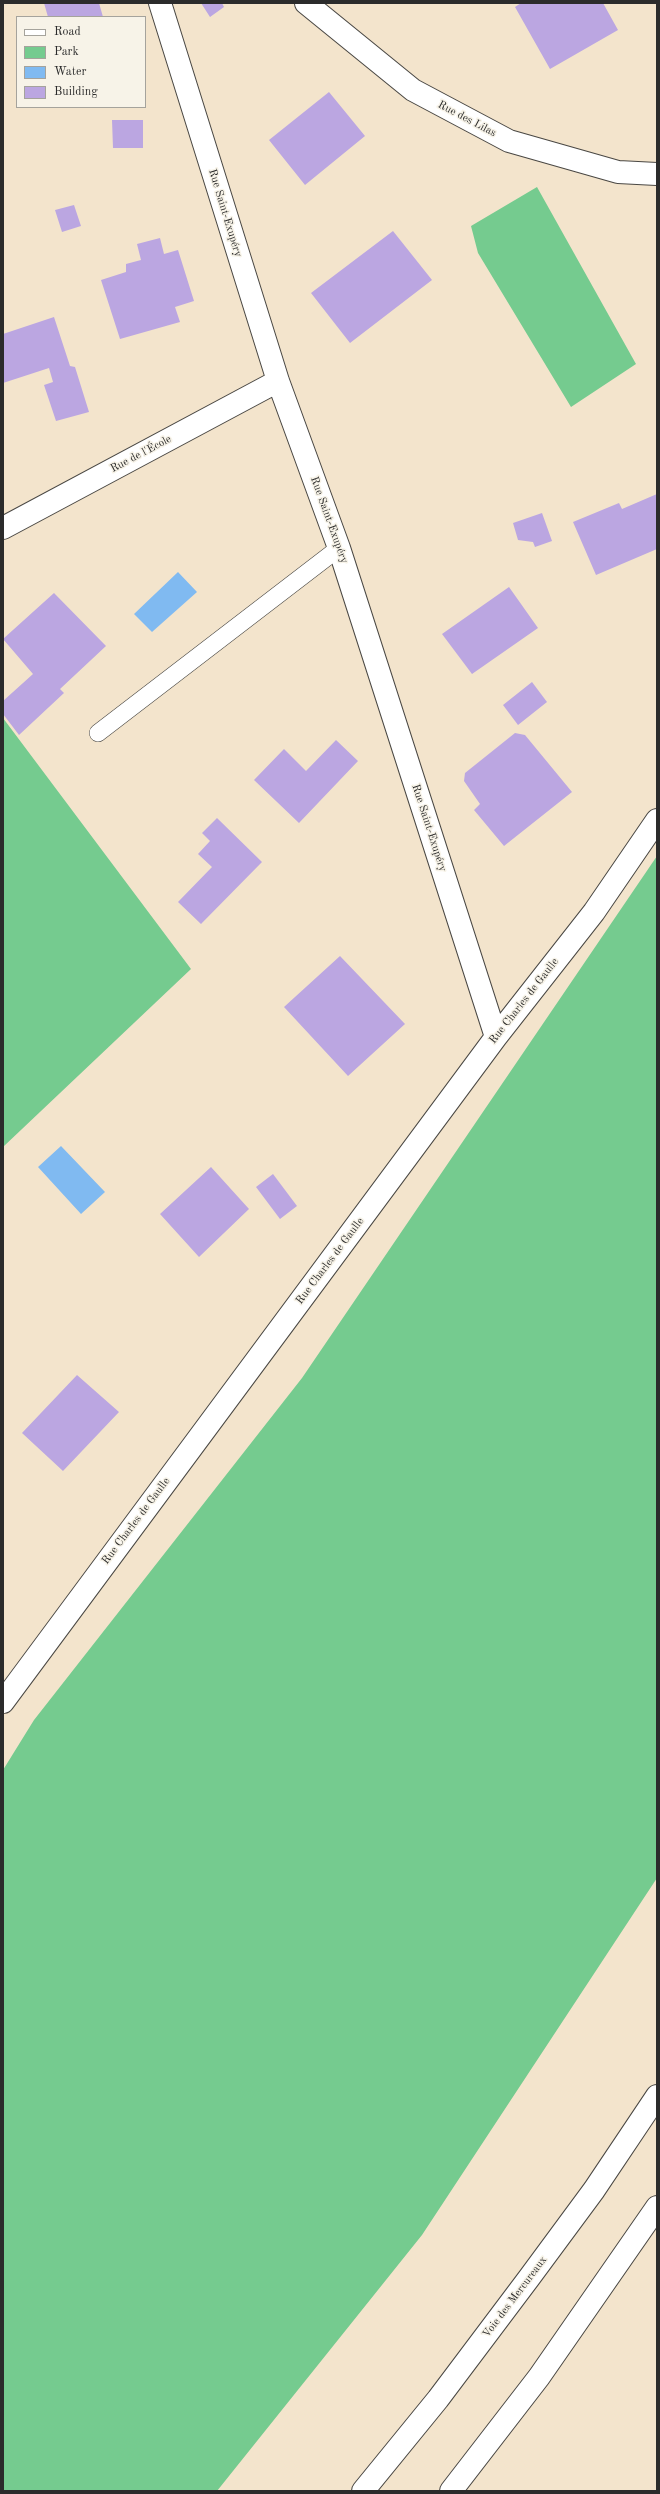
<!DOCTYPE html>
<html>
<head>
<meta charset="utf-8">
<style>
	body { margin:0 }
	#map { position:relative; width:660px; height:2494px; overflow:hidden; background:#f3e4cc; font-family:"Old Standard TT",serif }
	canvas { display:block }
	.frame { position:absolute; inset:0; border:4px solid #2b2b2b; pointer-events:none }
	.legend { position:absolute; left:16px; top:16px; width:130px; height:92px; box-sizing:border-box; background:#f7f3e8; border:1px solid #a5a39c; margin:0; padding:5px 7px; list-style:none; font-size:12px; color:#2b2b2b }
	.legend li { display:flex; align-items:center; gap:8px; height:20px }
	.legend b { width:20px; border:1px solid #a5a39c }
</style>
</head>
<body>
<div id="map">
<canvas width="660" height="2494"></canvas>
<div class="frame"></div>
<ul class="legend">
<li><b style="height:5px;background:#fff"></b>Road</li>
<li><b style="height:11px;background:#75cb8f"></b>Park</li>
<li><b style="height:11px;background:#80baf1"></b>Water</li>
<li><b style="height:11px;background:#bba6e1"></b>Building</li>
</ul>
</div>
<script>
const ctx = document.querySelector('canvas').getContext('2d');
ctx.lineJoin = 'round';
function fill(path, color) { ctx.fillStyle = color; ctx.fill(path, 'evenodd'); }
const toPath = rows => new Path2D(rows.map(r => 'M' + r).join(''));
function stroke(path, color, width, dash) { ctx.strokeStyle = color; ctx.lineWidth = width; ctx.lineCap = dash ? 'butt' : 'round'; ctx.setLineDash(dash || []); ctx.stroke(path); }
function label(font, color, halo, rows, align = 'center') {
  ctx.font = font + ' "Old Standard TT",serif'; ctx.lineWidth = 3; ctx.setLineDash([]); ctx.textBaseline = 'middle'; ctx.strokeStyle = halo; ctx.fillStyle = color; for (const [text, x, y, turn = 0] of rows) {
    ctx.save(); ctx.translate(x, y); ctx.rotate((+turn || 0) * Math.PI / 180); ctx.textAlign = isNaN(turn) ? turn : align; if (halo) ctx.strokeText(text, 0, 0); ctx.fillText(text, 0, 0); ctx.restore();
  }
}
fill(toPath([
	[537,187,636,364,571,407,478,253,471,226],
	[3,718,191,969,3,1147],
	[657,856,657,1878,422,2235,217,2491,3,2491,3,1770,34,1720,302,1378]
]), '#75cb8f');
fill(toPath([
	[178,572,197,592,152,632,134,614],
	[61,1146,105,1192,81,1214,38,1167]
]), '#80baf1');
fill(toPath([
	[44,3,99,3,103,17,48,17],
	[201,3,222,3,224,7,210,17],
	[521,3,603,3,618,30,550,69,515,7],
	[329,92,365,136,305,185,269,140],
	[112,120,143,120,143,148,113,148],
	[74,205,81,226,62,232,55,210],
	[393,231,432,280,350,343,311,293],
	[160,238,164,254,178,250,194,301,175,307,180,322,120,339,101,280,126,272,126,264,141,260,137,244],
	[54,317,70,366,75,367,89,412,56,421,44,385,53,382,49,368,3,383,3,334],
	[657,494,657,549,596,575,573,522,619,503,622,509],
	[542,513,552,541,535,547,533,542,518,540,513,523],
	[509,587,538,628,472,674,442,634],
	[54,593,106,646,60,689,64,693,19,735,3,714,3,701,33,674,3,639],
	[532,682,547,702,518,725,503,705],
	[515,733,525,735,572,792,504,846,474,810,480,804,464,781,465,773],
	[336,740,358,761,299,823,254,780,284,749,306,771],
	[217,818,262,862,201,924,178,902,212,867,198,854,210,841,202,833],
	[340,956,405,1024,348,1076,284,1007],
	[211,1167,249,1209,199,1257,160,1214],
	[273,1174,297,1206,280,1219,256,1187],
	[77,1375,119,1412,63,1471,22,1433]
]), '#bba6e1');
const service = toPath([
	[98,733,339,548]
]);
const minor = toPath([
	[160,3,278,381,339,548,496,1037],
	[306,3,413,90,509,141,618,172,657,174],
	[3,528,278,381],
	[3,1702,496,1037,594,912,657,820]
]);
const trunk = toPath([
	[363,2491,438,2399,529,2278,594,2190,657,2096],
	[451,2491,539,2377,657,2207]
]);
stroke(service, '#494743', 18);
stroke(minor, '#494743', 24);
stroke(trunk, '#494743', 24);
stroke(service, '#fff', 17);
stroke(minor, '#fff', 22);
stroke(trunk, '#fff', 22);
label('11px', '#2b2b2b', '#f7f3e8', [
	["Rue des Lilas",467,119,28],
	["Rue Saint-Exupéry",225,213,73],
	["Rue de l'École",141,454,-28],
	["Rue Saint-Exupéry",329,520,70],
	["Rue Saint-Exupéry",429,828,72],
	["Rue Charles de Gaulle",524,1001,-52],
	["Rue Charles de Gaulle",330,1261,-53],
	["Rue Charles de Gaulle",136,1521,-53],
	["Voie des Mercureaux",515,2297,-53]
]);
</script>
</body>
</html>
